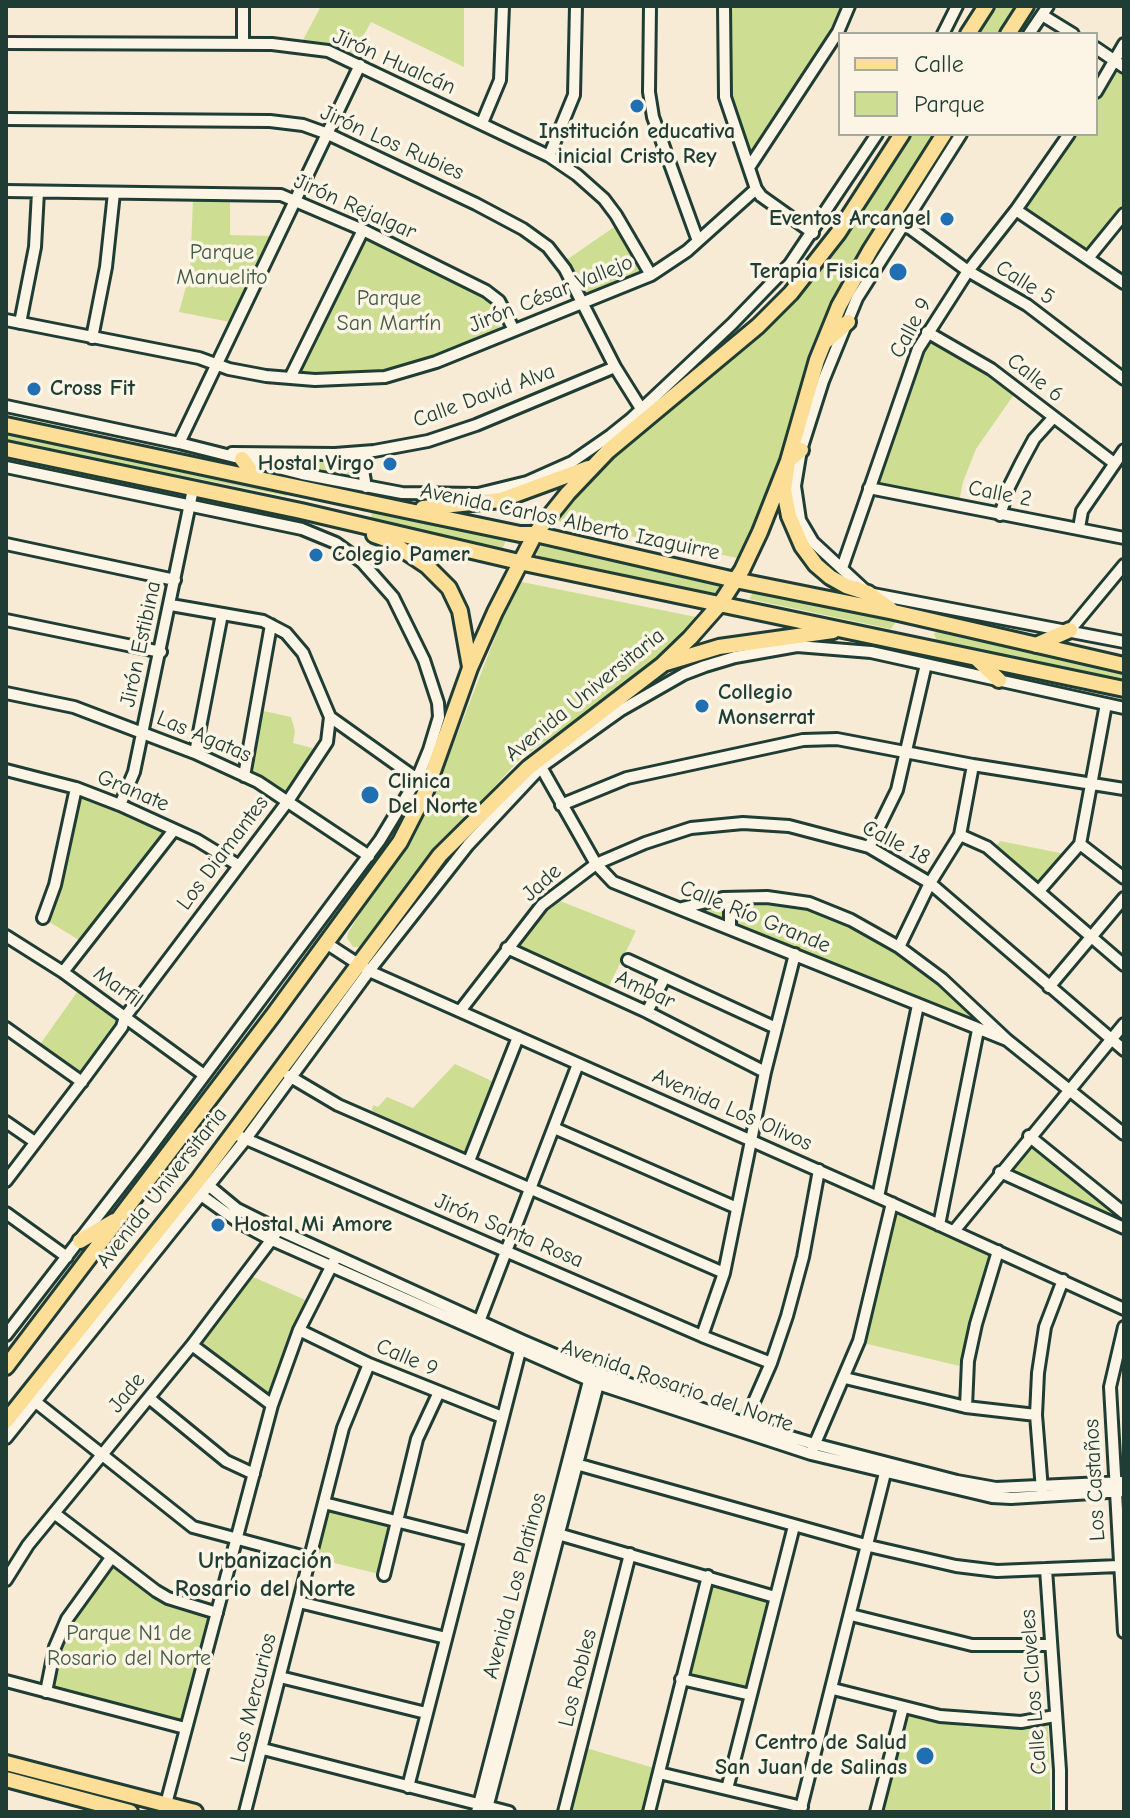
<!DOCTYPE html>
<html>
<head>
<meta charset="utf-8">
<style>
	body { margin:0 }
	#map { position:relative; width:1130px; height:1818px; overflow:hidden; background:#f7ebd5; font-family:"Comic Neue",sans-serif }
	canvas { display:block }
	.frame { position:absolute; inset:0; border:8px solid #1f3d34; pointer-events:none }
	.legend { position:absolute; left:838px; top:32px; width:260px; height:104px; box-sizing:border-box; background:#fcf5e5; border:2px solid #a4ab9e; margin:0; padding:10px 14px; list-style:none; font-size:24px; color:#1f3d34 }
	.legend li { display:flex; align-items:center; gap:16px; height:40px }
	.legend b { width:40px; border:2px solid #a4ab9e }
</style>
</head>
<body>
<div id="map">
<canvas width="1130" height="1818"></canvas>
<div class="frame"></div>
<ul class="legend">
<li><b style="height:10px;background:#fcde96"></b>Calle</li>
<li><b style="height:22px;background:#cdde93"></b>Parque</li>
</ul>
</div>
<script>
const ctx = document.querySelector('canvas').getContext('2d');
ctx.lineJoin = 'round';
function fill(path, color) { ctx.fillStyle = color; ctx.fill(path, 'evenodd'); }
const toPath = rows => new Path2D(rows.map(r => 'M' + r).join(''));
function stroke(path, color, width, dash) { ctx.strokeStyle = color; ctx.lineWidth = width; ctx.lineCap = dash ? 'butt' : 'round'; ctx.setLineDash(dash || []); ctx.stroke(path); }
function label(font, color, halo, rows, align = 'center') {
  ctx.font = font + ' "Comic Neue",sans-serif'; ctx.lineWidth = 7; ctx.setLineDash([]); ctx.textBaseline = 'middle'; ctx.strokeStyle = halo; ctx.fillStyle = color; for (const [text, x, y, turn = 0] of rows) {
    ctx.save(); ctx.translate(x, y); ctx.rotate((+turn || 0) * Math.PI / 180); ctx.textAlign = isNaN(turn) ? turn : align; if (halo) ctx.strokeText(text, 0, 0); ctx.fillText(text, 0, 0); ctx.restore();
  }
}
fill(toPath([
	[321,6,464,6,464,67,371,22,352,56,330,46,302,42],
	[729,6,844,6,837,22,755,149,750,150,730,96],
	[993,6,1021,6,1003,34,974,34],
	[1116,67,1124,72,1124,209,1088,253,1021,210,1077,134,1096,134,1096,100],
	[908,134,938,134,810,369,755,528,742,559,552,520,594,471,757,334],
	[193,200,230,200,230,235,271,236,230,322,179,312,190,272],
	[617,225,644,272,585,297,565,261],
	[365,237,491,301,501,315,499,330,403,366,350,374,304,373,300,367,359,241],
	[929,338,987,372,1015,393,976,449,963,482,959,502,875,485],
	[6,432,288,492,287,496,6,441],
	[252,456,318,460,358,457,362,483],
	[372,510,507,539,502,549,371,521],
	[541,546,716,583,720,591,713,595,539,559,536,552],
	[517,581,701,618,665,657,520,759,407,882,363,947,353,947,347,938,348,933,436,789],
	[754,591,893,618,895,623,891,629,749,599],
	[938,629,1124,670,1124,683,937,641,934,634],
	[259,710,291,717,295,731,293,743,320,750,287,793,277,785,247,771],
	[79,795,164,833,79,940,46,920],
	[1000,841,1065,854,1038,886,995,848],
	[555,899,636,931,607,990,513,947],
	[767,900,812,909,849,924,896,952,939,981,981,1028,694,910,728,901],
	[77,992,115,1019,116,1024,82,1071,76,1071,39,1046],
	[455,1064,494,1082,466,1152,372,1111,373,1105,378,1107,387,1097,413,1108],
	[1030,1141,1124,1216,1124,1226,1004,1171],
	[897,1212,991,1252,993,1256,978,1295,964,1367,863,1343,890,1216],
	[251,1276,308,1301,278,1364,268,1398,200,1347],
	[326,1510,390,1526,379,1574,314,1558],
	[113,1565,144,1586,212,1617,183,1721,53,1689,62,1652,72,1625],
	[708,1584,769,1603,748,1689,686,1676],
	[906,1715,969,1727,1048,1724,1051,1812,882,1812],
	[586,1748,654,1768,643,1812,569,1812]
]), '#cdde93');
const minor = toPath([
	[650,6,649,92,653,117,698,241],
	[724,6,725,97,756,189,761,196,813,233],
	[1042,15,1073,34],
	[943,34,957,6],
	[1029,34,1048,6],
	[6,43,272,44,328,51,549,156,577,175,604,199,616,215,651,275],
	[243,43,243,6],
	[1096,48,1124,67],
	[1096,92,1124,44],
	[6,119,270,121,303,125,328,134,476,204,523,229,548,247,565,269,615,367,645,415],
	[482,123,500,80,503,6],
	[961,134,857,298,823,381,801,450,795,486,800,520,813,542,868,593,1124,642],
	[549,156,574,95,576,6],
	[750,166,838,32,849,6],
	[6,191,281,195,363,230,486,291,499,301,514,330],
	[1016,210,1124,283],
	[903,223,968,271,1027,305,1124,379],
	[1089,257,1124,214],
	[6,320,199,358,229,369,266,376,315,380,385,377,436,362,651,275,687,251,756,189],
	[20,323,35,247,38,192],
	[927,332,991,369,1114,463],
	[92,338,106,267,114,193],
	[290,378,363,230],
	[6,406,179,443,302,474,402,493,478,494,527,482,572,462,611,435,631,419,732,324,790,264,877,134],
	[179,443,360,65],
	[232,453,335,454,374,451,428,441,476,425,615,367],
	[360,453,366,487],
	[6,467,302,529,336,543,362,562,393,597,424,660,438,703,439,717,429,750,417,779,380,840,145,1155,6,1335],
	[869,488,1124,538],
	[1000,515,1009,487,1021,463,1034,439,1053,418],
	[1079,528,1082,511,1124,450],
	[6,544,175,580],
	[842,568,918,349,968,271,1016,210,1069,134],
	[6,620,161,652],
	[1070,630,1124,565],
	[6,693,74,707,195,753,258,782,369,856],
	[330,717,417,779],
	[195,753,222,614],
	[541,767,596,864,613,882,1007,1040],
	[6,770,76,788,120,805,197,840,238,865],
	[244,776,271,625],
	[120,805,134,772,193,489],
	[561,805,627,778,803,740,837,739,973,765,1124,789],
	[960,835,987,847,1124,965],
	[1080,844,1124,878],
	[869,847,897,790,926,664],
	[1039,891,1080,844,1106,704],
	[723,898,730,908,730,927],
	[682,908,723,898,767,897,809,903,851,920,899,947,942,979,1007,1040,1124,1134],
	[43,918,55,885,76,788],
	[6,936,63,972,204,1075],
	[326,943,369,971,878,1197,1124,1309],
	[899,947,930,883,960,835,973,765],
	[507,948,647,1012,765,1072],
	[628,960,776,1028],
	[63,972,174,830],
	[1049,987,1124,898],
	[460,1011,542,905,596,864,645,843,691,828,743,823,789,826,869,847,930,883,1124,1050],
	[647,1012,665,977],
	[6,1028,82,1082],
	[289,1076,338,1105,724,1273],
	[6,1122,35,1142],
	[554,1128,737,1208],
	[239,1136,702,1336,771,1363],
	[1029,1136,1124,1213],
	[469,1161,518,1037],
	[1000,1172,1124,1228],
	[6,1181,86,1076,122,1027,125,1017,288,801,327,742,330,717,303,653,286,633,263,621,171,605],
	[208,1185,237,1209,279,1230,523,1341,600,1374,744,1423,814,1444,957,1481,996,1488,1124,1482],
	[201,1195,240,1223,272,1240,598,1384,741,1431,811,1454,992,1497,1011,1498,1124,1491],
	[878,1197,918,1005],
	[6,1213,67,1257],
	[939,1225,978,1030],
	[954,1231,1124,1024],
	[477,1327,578,1064],
	[1124,1327,1110,1387,1124,1632],
	[299,1330,369,1364,502,1417],
	[702,1336,724,1273,765,1072,795,954],
	[192,1345,272,1405],
	[845,1378,966,1407,1036,1415],
	[149,1398,226,1461,254,1474],
	[32,1399,193,1527,309,1558],
	[966,1407,968,1361,976,1324,998,1251],
	[742,1429,771,1363,787,1316,803,1257,819,1170],
	[6,1438,245,1140,369,971,468,845,541,767,621,710,684,674,705,666,735,657,797,646,871,652,1124,708],
	[813,1448,859,1341,892,1203],
	[569,1462,869,1546,956,1566,997,1571,1119,1566],
	[1042,1490,1036,1415,1038,1373,1045,1327,1063,1280],
	[324,1503,471,1540],
	[54,1513,156,1591,168,1598,217,1613],
	[558,1534,775,1597],
	[1046,1569,1060,1770,1060,1812],
	[384,1575,417,1439,439,1392],
	[6,1580,28,1545,192,1345,275,1235],
	[299,1602,446,1638],
	[851,1615,972,1645,1051,1645],
	[280,1677,426,1713],
	[681,1679,751,1695],
	[6,1681,185,1728],
	[833,1689,940,1716,1021,1722,1055,1716],
	[46,1692,55,1647,67,1619,111,1558],
	[263,1749,509,1812],
	[659,1773,802,1807],
	[408,1787,522,1343],
	[727,1789,794,1526],
	[166,1804,272,1405,299,1330,334,1261],
	[245,1812,343,1428,369,1364],
	[477,1812,590,1377],
	[486,1812,599,1380],
	[564,1812,630,1554],
	[649,1812,708,1576],
	[800,1812,887,1465],
	[876,1812,903,1707]
]);
const major = toPath([
	[968,34,986,6],
	[1008,34,1026,6],
	[825,342,848,322],
	[6,425,405,510,520,534,535,534,735,580,894,612,1124,665],
	[6,449,301,511,519,562,1124,689],
	[801,450,788,461,784,490,789,516,802,546,816,565,830,577,846,586,868,593,890,609],
	[242,459,256,478],
	[423,508,501,500,588,468],
	[374,535,388,540,427,566,449,588,460,611,470,667],
	[1036,645,1070,630],
	[977,659,999,680],
	[666,663,719,647,833,631],
	[80,1241,114,1221],
	[6,1367,274,1014,400,842,426,791,470,668,495,612,535,534,568,493,608,451,758,326,791,293,838,233,902,134],
	[6,1421,199,1179,440,855,528,768,662,665,690,638,720,604,742,570,760,532,788,461,817,360,839,306,871,249,944,134],
	[6,1763,195,1812],
	[6,1779,130,1812]
]);
stroke(minor, '#1f3d34', 16);
stroke(major, '#1f3d34', 20);
stroke(minor, '#fcf5e5', 10);
stroke(major, '#fcde96', 14);
for (const [x, y, r, color] of [
	[637,106,8,"#1f6fb2"],
	[947,219,8,"#1f6fb2"],
	[898,272,10,"#1f6fb2"],
	[34,389,8,"#1f6fb2"],
	[390,464,8,"#1f6fb2"],
	[316,555,8,"#1f6fb2"],
	[702,706,8,"#1f6fb2"],
	[370,795,10,"#1f6fb2"],
	[218,1225,8,"#1f6fb2"],
	[925,1756,10,"#1f6fb2"]
]) { const dot = new Path2D(); dot.arc(x, y, r, 0, 2 * Math.PI); ctx.fillStyle = color; ctx.fill(dot); stroke(dot, '#fcf5e5', 3); }
label('22px', '#1f3d34', '#fcf5e5', [
	["Jirón Hualcán",394,62,24],
	["Jirón Los Rubies",392,143,24],
	["Jirón Rejalgar",355,207,24],
	["Calle 5",1025,283,32],
	["Jirón César Vallejo",551,294,-22],
	["Calle 9",911,328,-62],
	["Calle 6",1035,378,38],
	["Calle David Alva",484,396,-20],
	["Calle 2",1000,494,11],
	["Avenida Carlos Alberto Izaguirre",570,522,12],
	["Jirón Estibina",141,644,-78],
	["Avenida Universitaria",585,695,-39],
	["Las Agatas",204,737,23],
	["Granate",133,791,23],
	["Calle 18",896,843,27],
	["Los Diamantes",223,853,-53],
	["Jade",542,883,-42],
	["Calle Río Grande",755,917,22],
	["Marfil",118,987,36],
	["Ambar",645,990,25],
	["Avenida Los Olivos",732,1110,24],
	["Avenida Universitaria",162,1188,-52],
	["Jirón Santa Rosa",509,1231,23],
	["Calle 9",407,1358,23],
	["Avenida Rosario del Norte",677,1386,19],
	["Jade",127,1393,-51],
	["Los Castaños",1095,1480,-93],
	["Avenida Los Platinos",515,1586,-75],
	["Los Robles",578,1678,-76],
	["Calle Los Claveles",1034,1692,-94],
	["Los Mercurios",254,1698,-76]
]);
label('bold 22px', '#1f3d34', '#fcf5e5', [
	["Institución educativa",637,132,"center"],
	["inicial Cristo Rey",637,157,"center"],
	["Eventos Arcangel",931,219,"right"],
	["Terapia Fisica",880,272,"right"],
	["Cross Fit",50,389],
	["Hostal Virgo",374,464,"right"],
	["Colegio Pamer",332,555],
	["Collegio",718,693],
	["Monserrat",718,718],
	["Clinica",388,782],
	["Del Norte",388,807],
	["Hostal Mi Amore",234,1225],
	["Centro de Salud",907,1743,"right"],
	["San Juan de Salinas",907,1768,"right"]
], 'left');
label('22px', '#425d47', '#fcf5e5', [
	["Parque",222,253],
	["Manuelito",222,278],
	["Parque",389,299],
	["San Martín",389,324],
	["Parque N1 de",129,1634],
	["Rosario del Norte",129,1659]
]);
label('bold 24px', '#1f3d34', '#fcf5e5', [
	["Urbanización",265,1561],
	["Rosario del Norte",265,1589]
]);
</script>
</body>
</html>
